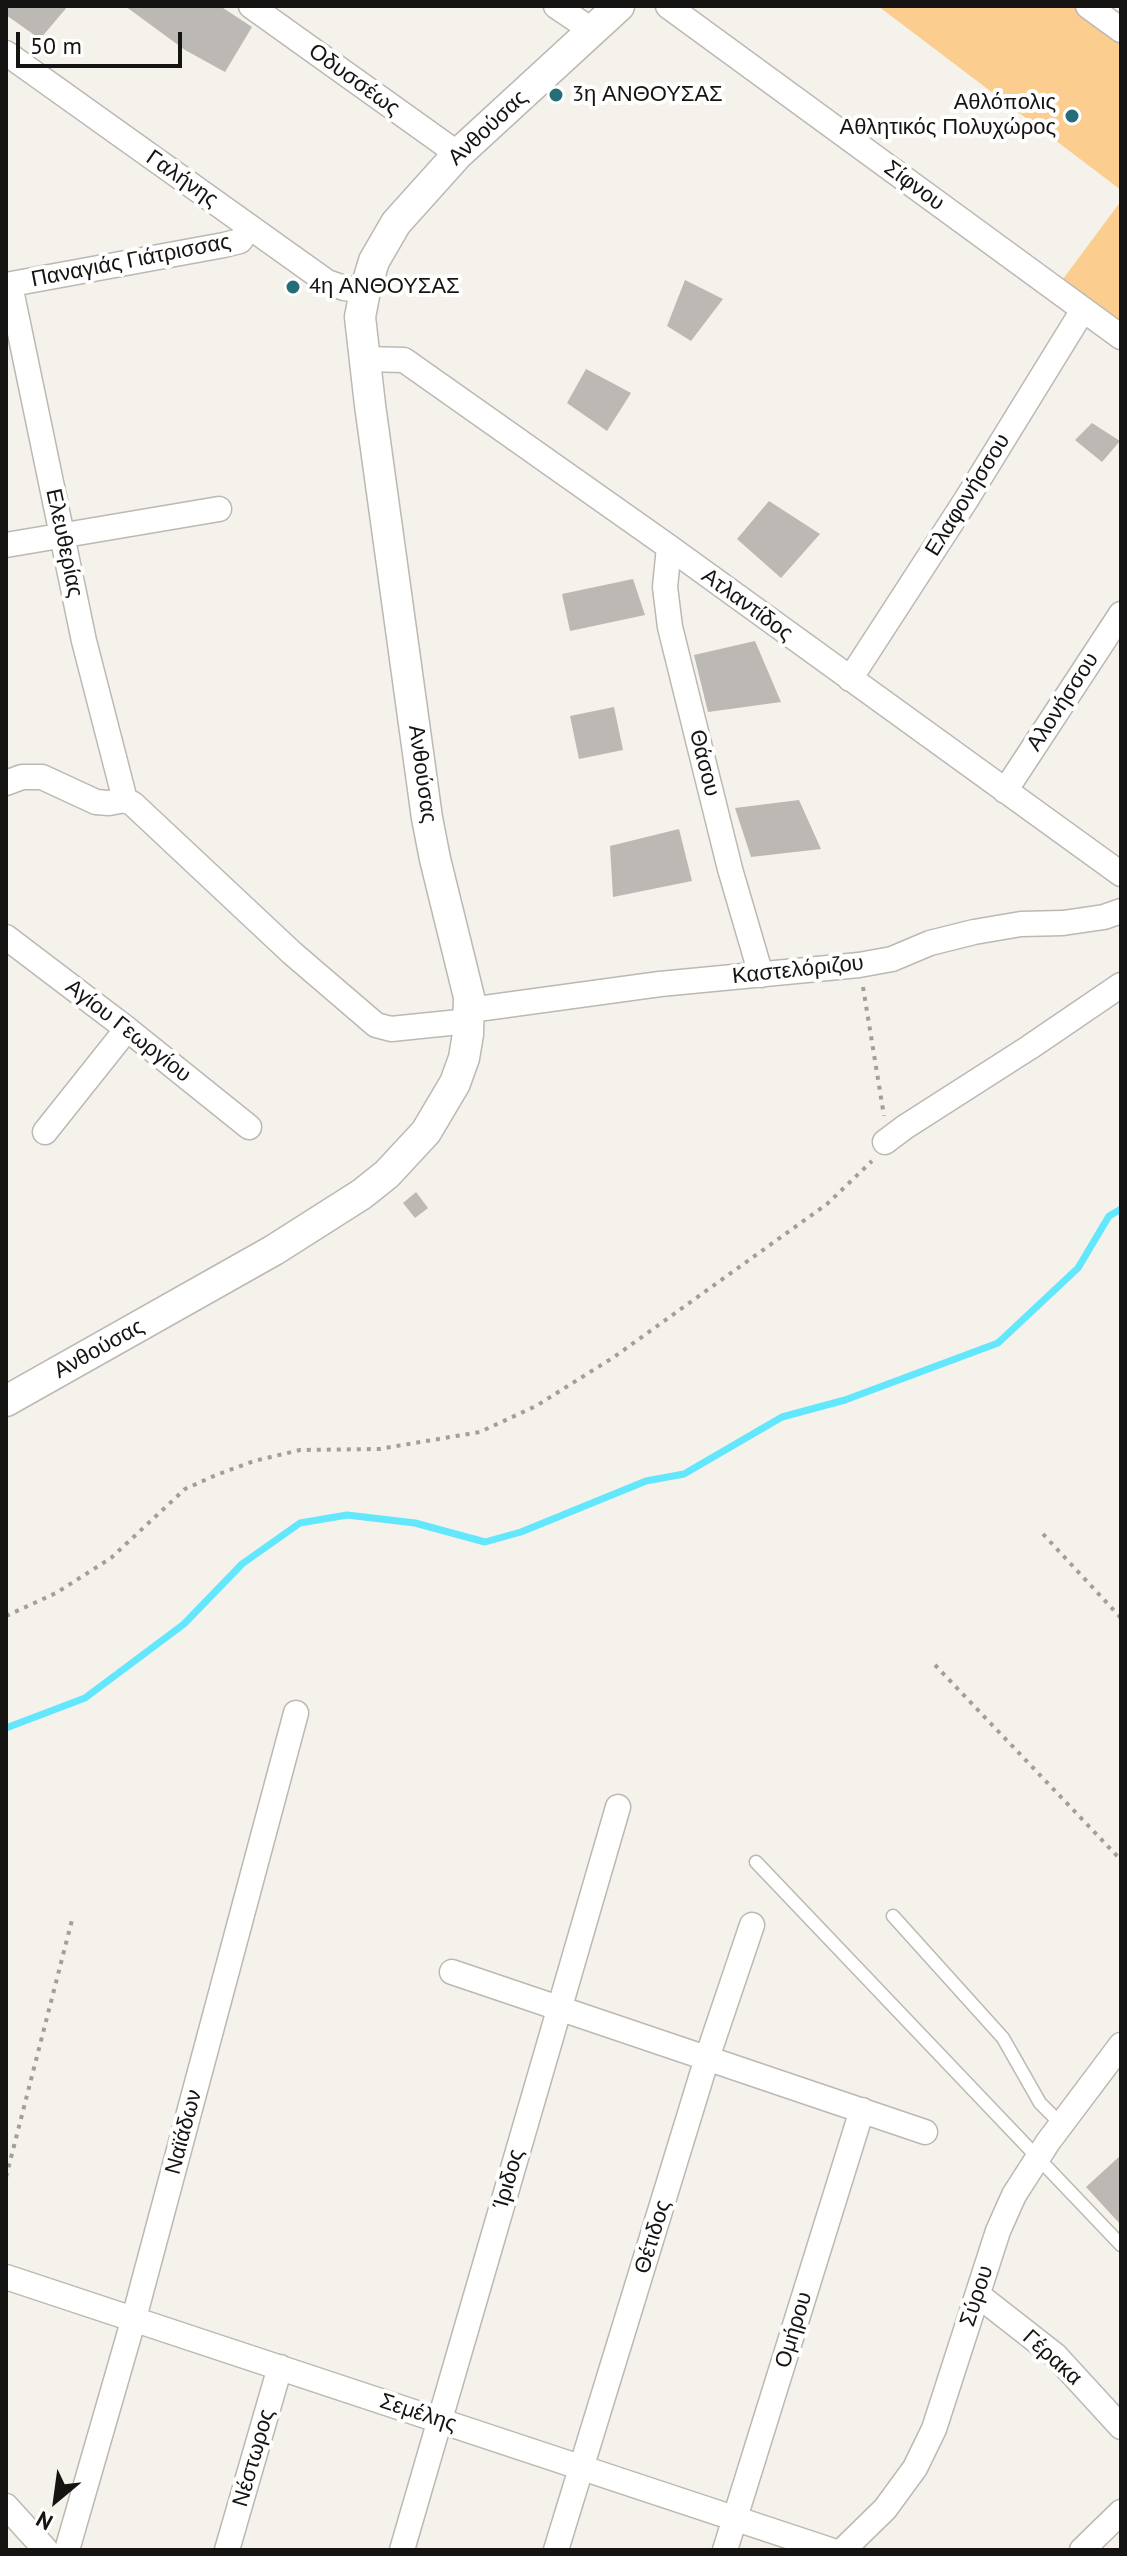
<!DOCTYPE html>
<html>
<head>
<meta charset="utf-8">
<style>
	body { margin:0 }
	#map { position:relative; width:1127px; height:2556px; overflow:hidden; background:#f5f1eb; font-family:"PT Sans",sans-serif }
	canvas { display:block }
	.frame { position:absolute; inset:0; border:8px solid #151412; pointer-events:none }
	.north { position:absolute; left:16px; top:2460px; width:80px; height:80px; -webkit-text-stroke:6px #fff; paint-order:stroke; rotate:209deg; font-size:22px; font-weight:700; line-height:32px; text-align:center; color:#151412 }
	.north::after { content:''; display:block; margin:auto; width:28px; height:36px; background:#151412; clip-path:polygon(50% 0,100% 100%,50% 72%,0 100%) }
	.scale { position:absolute; left:16px; top:32px; width:166px; height:36px; box-sizing:border-box; border:4px solid #151412; border-top:0; padding-left:10px; font-size:24px; line-height:28px; white-space:nowrap; color:#151412; -webkit-text-stroke:6px #fff; paint-order:stroke }
</style>
</head>
<body>
<div id="map">
<canvas width="1127" height="2556"></canvas>
<div class="frame"></div>
<div class="north">N</div>
<div class="scale">50 m</div>
</div>
<script>
const ctx = document.querySelector('canvas').getContext('2d');
ctx.lineJoin = 'round';
function fill(path, color) { ctx.fillStyle = color; ctx.fill(path, 'evenodd'); }
const toPath = rows => new Path2D(rows.map(r => 'M' + r).join(''));
function stroke(path, color, width, dash) { ctx.strokeStyle = color; ctx.lineWidth = width; ctx.lineCap = dash ? 'butt' : 'round'; ctx.setLineDash(dash || []); ctx.stroke(path); }
function label(font, color, halo, rows, align = 'center') {
  ctx.font = font + ' "PT Sans",sans-serif'; ctx.lineWidth = 8; ctx.setLineDash([]); ctx.textBaseline = 'middle'; ctx.strokeStyle = halo; ctx.fillStyle = color; for (const [text, x, y, turn = 0] of rows) {
    ctx.save(); ctx.translate(x, y); ctx.rotate((+turn || 0) * Math.PI / 180); ctx.textAlign = isNaN(turn) ? turn : align; if (halo) ctx.strokeText(text, 0, 0); ctx.fillText(text, 0, 0); ctx.restore();
  }
}
fill(toPath([
	[878,6,1075,6,1121,40,1121,190],
	[1121,201,1121,327,1060,283]
]), '#fbcd8e');
stroke(toPath([
	[6,1728,85,1698,184,1624,242,1564,300,1523,347,1515,415,1523,485,1542,521,1532,646,1481,684,1474,782,1417,845,1400,998,1343,1078,1268,1109,1216,1121,1209]
]), '#62e7fc', 7);
fill(toPath([
	[6,6,68,6,40,39,6,15],
	[125,6,220,6,252,27,225,72,185,50],
	[685,280,723,299,691,341,667,326],
	[586,369,631,393,607,431,567,403],
	[1092,423,1120,441,1102,462,1075,440],
	[769,501,820,534,781,578,737,539],
	[633,579,645,615,570,631,562,594],
	[755,641,781,702,708,712,694,655],
	[614,707,623,750,579,759,570,716],
	[799,800,821,849,751,857,735,808],
	[679,829,692,881,613,897,610,846],
	[416,1192,428,1208,415,1218,403,1203],
	[1121,2155,1121,2225,1086,2187]
]), '#bcb8b3');
const service = toPath([
	[756,1862,1121,2245],
	[893,1916,1003,2038,1040,2103,1061,2124]
]);
const minor = toPath([
	[251,6,458,154],
	[556,6,593,31],
	[668,6,1121,337],
	[1088,6,1121,30],
	[6,53,327,282,344,288,365,291],
	[6,285,224,245,240,241,250,227],
	[10,285,84,641,125,800],
	[365,359,404,360,669,547,1121,874],
	[6,545,219,509],
	[669,547,665,587,670,627,730,869,761,975],
	[850,679,966,500,1083,310],
	[6,783,22,777,42,777,96,802,109,803,125,800,133,804,292,953,376,1025,391,1029,469,1021],
	[1005,791,1121,614],
	[6,937,127,1029,249,1127],
	[470,1010,660,984,859,965,892,959,930,943,974,932,1021,924,1063,923,1104,917,1121,911],
	[45,1132,127,1029],
	[885,1142,905,1127,1030,1047,1121,985],
	[452,1972,925,2132],
	[6,2277,830,2550],
	[978,2295,1056,2356,1121,2427],
	[6,2506,46,2550],
	[67,2550,134,2318,296,1713],
	[227,2550,280,2367],
	[402,2550,618,1807],
	[556,2550,707,2058,752,1925],
	[725,2550,862,2110],
	[843,2550,885,2509,915,2468,934,2429,998,2231,1014,2195,1048,2142,1121,2045],
	[1082,2550,1121,2512]
]);
const tertiary = toPath([
	[6,1401,274,1250,362,1194,387,1174,426,1132,455,1083,464,1058,468,1034,469,997,435,859,427,818,370,405,360,317,365,291,374,261,396,223,458,154,619,6]
]);
stroke(service, '#bcb8b3', 15);
stroke(minor, '#bcb8b3', 27);
stroke(tertiary, '#bcb8b3', 33);
stroke(toPath([
	[863,987,884,1116],
	[1043,1534,1121,1618],
	[6,1616,56,1593,111,1558,185,1489,216,1475,254,1461,300,1450,379,1449,480,1432,536,1406,614,1357,827,1204,872,1161],
	[935,1665,1121,1860],
	[6,2177,72,1920]
]), '#a29f9a', 4, [4, 6]);
stroke(service, '#fff', 12);
stroke(minor, '#fff', 24);
stroke(tertiary, '#fff', 30);
for (const [x, y, r, color] of [
	[556,95,8,"#256e78"],
	[1072,116,8,"#256e78"],
	[293,287,8,"#256e78"]
]) { const dot = new Path2D(); dot.arc(x, y, r, 0, 2 * Math.PI); ctx.fillStyle = color; ctx.fill(dot); stroke(dot, '#fff', 3); }
label('22px', '#151412', '#fff', [
	["Οδυσσέως",354,80,36],
	["Ανθούσας",488,128,-43],
	["Γαλήνης",182,179,35],
	["Σίφνου",914,186,36],
	["Παναγιάς Γιάτρισσας",131,261,-11],
	["Ελαφονήσσου",968,495,-58],
	["Ελευθερίας",64,543,78],
	["Ατλαντίδος",747,605,36],
	["Αλονήσσου",1063,702,-57],
	["Θάσου",704,763,76],
	["Ανθούσας",422,774,82],
	["Καστελόριζου",798,970,-6],
	["Αγίου Γεωργίου",128,1031,38],
	["Ανθούσας",99,1349,-29],
	["Ναϊάδων",184,2132,-75],
	["Ίριδος",509,2179,-74],
	["Θέτιδος",653,2237,-73],
	["Σύρου",977,2296,-72],
	["Ομήρου",794,2330,-73],
	["Γέρακα",1052,2358,42],
	["Σεμέλης",418,2413,18],
	["Νέστωρος",254,2458,-74]
]);
label('22px', '#151412', '#fff', [
	["3η ΑΝΘΟΥΣΑΣ",572,95],
	["Αθλόπολις",1056,103,"right"],
	["Αθλητικός Πολυχώρος",1056,128,"right"],
	["4η ΑΝΘΟΥΣΑΣ",309,287]
], 'left');
</script>
</body>
</html>
